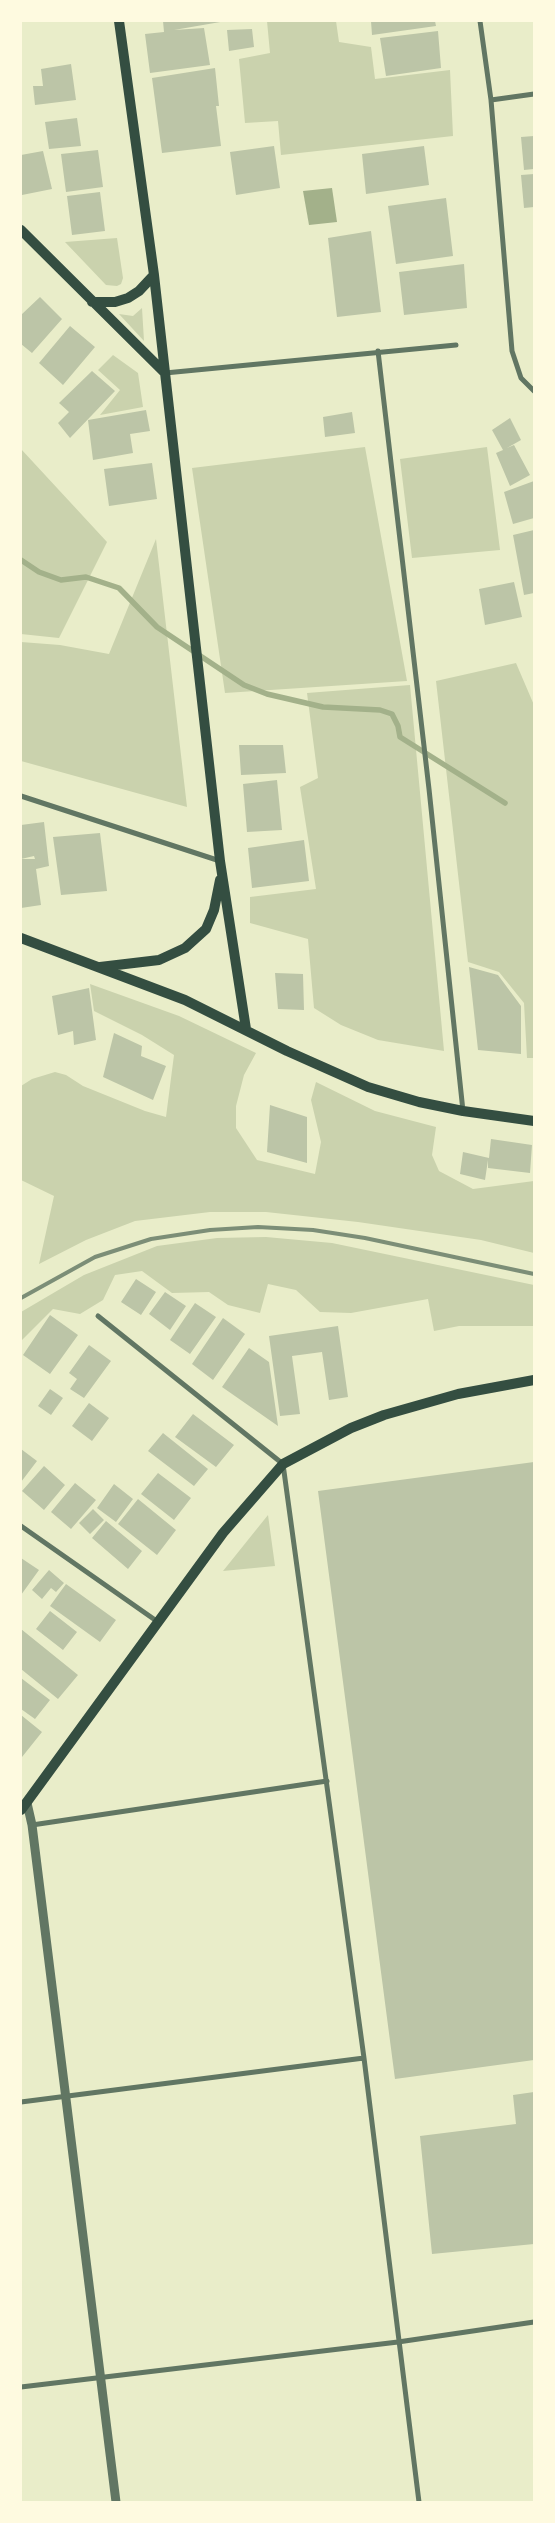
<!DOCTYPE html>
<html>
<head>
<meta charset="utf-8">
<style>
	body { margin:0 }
	#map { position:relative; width:555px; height:2523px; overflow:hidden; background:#e9edc9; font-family:Helvetica,sans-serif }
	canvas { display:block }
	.frame { position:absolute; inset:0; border:22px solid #fefae0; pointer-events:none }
</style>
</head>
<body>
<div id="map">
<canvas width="555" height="2523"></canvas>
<div class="frame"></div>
</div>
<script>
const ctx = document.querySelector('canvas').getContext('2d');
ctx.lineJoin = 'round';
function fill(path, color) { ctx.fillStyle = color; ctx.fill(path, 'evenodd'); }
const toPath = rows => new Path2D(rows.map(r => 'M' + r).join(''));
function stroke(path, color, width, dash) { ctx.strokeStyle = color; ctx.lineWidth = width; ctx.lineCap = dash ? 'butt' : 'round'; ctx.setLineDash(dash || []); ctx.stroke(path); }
fill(toPath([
	[267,21,336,21,339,42,371,47,375,79,450,70,453,136,281,155,278,121,245,123,239,59,270,53],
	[117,238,123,278,121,284,117,286,106,285,65,242],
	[142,308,144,341,119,314,133,316],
	[113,355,138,373,143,407,100,415,120,390,98,370],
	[365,447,407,681,225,693,192,468],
	[487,447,500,550,412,558,400,459],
	[21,449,107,542,59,638,21,634],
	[156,539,187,807,21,761,21,642,60,645,109,654],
	[516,663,534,705,534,1058,527,1058,524,1003,499,972,468,962,436,681],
	[410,685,444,1051,378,1040,341,1025,314,1008,308,939,250,923,250,897,316,889,300,787,318,778,307,693],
	[90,984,179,1016,256,1053,244,1075,236,1106,236,1128,257,1160,315,1174,321,1142,311,1100,316,1082,375,1111,436,1127,432,1155,439,1171,473,1189,534,1181,534,1253,481,1240,358,1222,266,1212,210,1212,135,1221,86,1240,39,1264,54,1196,21,1180,21,1086,32,1079,55,1072,66,1075,83,1086,145,1111,166,1117,174,1055,142,1035,94,1011],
	[266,1237,332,1243,534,1285,534,1326,459,1326,434,1331,428,1299,351,1313,320,1312,296,1290,268,1284,260,1313,228,1305,209,1292,172,1293,142,1271,115,1275,103,1300,80,1314,53,1309,21,1341,21,1312,84,1275,157,1246,217,1238],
	[268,1515,275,1566,223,1571]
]), '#cad2ad');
fill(toPath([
	[332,188,337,222,309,225,303,191]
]), '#a3b18a');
stroke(toPath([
	[21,560,39,572,61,580,86,577,119,588,157,627,244,685,267,694,323,707,380,710,392,714,398,726,400,737,505,803]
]), '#a3b18a', 5.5);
fill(toPath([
	[163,21,226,21,174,30,204,28,210,65,150,73,145,34,164,32],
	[371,21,435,21,436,26,372,35],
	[252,29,254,47,229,51,227,30],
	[438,31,441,68,386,76,380,38],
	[71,64,76,100,35,105,33,86,43,86,41,69],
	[215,68,219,106,216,106,221,146,162,153,152,78],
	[77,118,81,146,49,149,45,122],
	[534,136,534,169,524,170,521,137],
	[274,146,280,188,236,195,230,152],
	[424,146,429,185,366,194,362,154],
	[98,150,103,187,66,192,61,154],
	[43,151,52,189,22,195,21,155],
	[534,174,534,207,524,208,521,175],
	[100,192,105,231,72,235,67,196],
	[446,198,453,256,396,264,388,206],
	[371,231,381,312,337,317,328,238],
	[464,264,467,308,404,315,399,272],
	[40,297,62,319,32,353,21,344,21,315],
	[70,326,95,347,63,385,39,363],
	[92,371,115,391,70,438,58,423,69,412,59,403],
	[146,410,150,431,130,434,133,453,93,460,88,420],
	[352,412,355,433,325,437,323,417],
	[510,418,521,440,507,448,514,445,530,475,510,486,496,453,503,450,492,430],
	[152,463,157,499,109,506,104,469],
	[534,481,534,518,513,524,504,492],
	[534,530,534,593,524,595,513,535],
	[514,582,522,617,485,625,479,589],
	[239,745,283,745,286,773,241,775],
	[277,780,282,830,247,832,243,784],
	[44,822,49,866,36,869,41,905,21,908,21,859,35,859,34,856,21,859,21,825],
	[100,833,107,891,61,895,53,837],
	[304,840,309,881,252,888,248,848],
	[469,967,498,975,521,1006,521,1054,478,1050],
	[275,973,303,974,304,1010,278,1009],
	[89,988,96,1040,74,1045,73,1031,58,1035,52,996],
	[114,1033,142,1046,141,1056,166,1066,153,1100,103,1077],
	[270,1105,307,1117,307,1163,267,1152],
	[491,1139,532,1145,530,1173,488,1168,488,1160,485,1180,460,1174,463,1152,489,1158],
	[136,1279,156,1292,141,1315,121,1302],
	[165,1292,186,1306,170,1330,149,1314],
	[195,1303,216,1317,190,1354,170,1340],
	[50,1315,78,1335,50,1374,23,1355],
	[223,1318,245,1334,213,1380,192,1364],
	[338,1326,348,1397,329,1400,322,1352,292,1356,300,1414,280,1416,269,1336],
	[89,1345,111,1361,84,1398,70,1389,77,1379,69,1373],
	[249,1348,269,1362,278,1426,222,1387],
	[50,1389,63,1398,51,1415,38,1406],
	[89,1403,109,1418,92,1441,72,1426],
	[193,1414,234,1445,216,1467,175,1437],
	[163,1433,208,1469,194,1486,148,1451],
	[21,1449,37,1461,21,1482],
	[534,1462,534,2060,395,2079,318,1491],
	[44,1466,65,1485,44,1510,22,1491],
	[158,1473,191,1498,174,1520,141,1494],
	[75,1483,96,1500,71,1529,51,1512],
	[114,1484,133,1499,116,1522,97,1508],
	[138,1499,176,1530,157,1555,118,1524],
	[93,1509,104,1520,90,1534,79,1523],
	[106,1521,142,1551,128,1569,92,1538],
	[21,1558,39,1570,21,1595],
	[49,1570,64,1583,56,1592,51,1588,42,1599,32,1590],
	[66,1584,116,1620,100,1642,50,1606],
	[50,1611,77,1632,63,1650,36,1629],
	[21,1629,78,1675,58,1699,21,1669],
	[21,1678,50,1700,35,1719,21,1709],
	[21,1715,42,1732,22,1757,21,1756],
	[534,2092,534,2244,432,2254,420,2136,516,2124,513,2095]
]), '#bcc5a7');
stroke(toPath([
	[480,21,491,100,512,351,521,378,534,391],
	[491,100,534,94],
	[378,351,429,789,463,1111],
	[165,373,456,345],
	[21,796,220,861],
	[98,1316,283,1464,364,2058,419,2502],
	[21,1526,158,1622],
	[32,1825,327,1781],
	[21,2102,364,2058],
	[21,2387,398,2342,534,2322]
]), '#617663', 5);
stroke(toPath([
	[27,1803,32,1825,116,2502]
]), '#617663', 9);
stroke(toPath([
	[119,21,154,275,220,861,246,1029],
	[21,230,165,373],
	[92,302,115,302,128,298,139,291,154,275],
	[21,938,185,1000,287,1051,368,1087,419,1102,463,1111,534,1121],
	[100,967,159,960,185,948,206,929,214,910,220,880],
	[21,1810,223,1533,283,1464,351,1428,384,1415,458,1394,534,1380]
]), '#344e41', 10);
stroke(toPath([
	[21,1298,95,1257,151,1239,210,1230,258,1227,313,1230,365,1238,534,1274]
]), '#7c8e77', 4);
</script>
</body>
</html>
